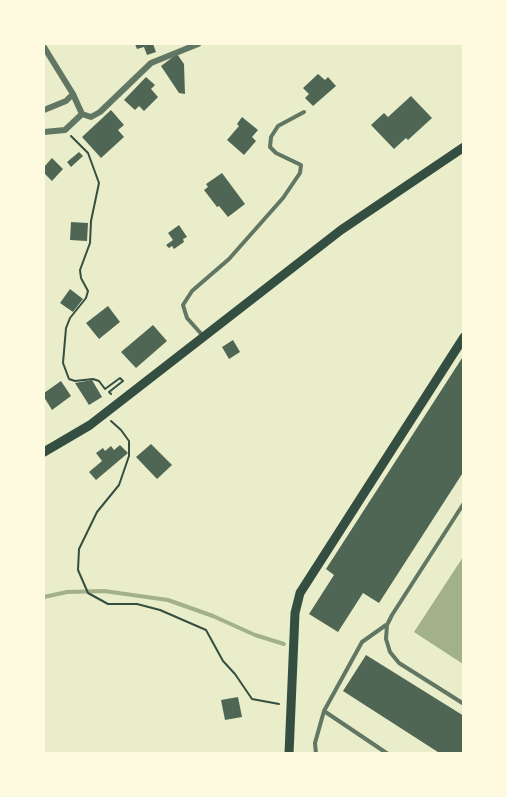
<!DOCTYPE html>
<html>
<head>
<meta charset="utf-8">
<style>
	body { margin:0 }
	#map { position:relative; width:507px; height:797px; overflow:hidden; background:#e9edc9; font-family:Jost,sans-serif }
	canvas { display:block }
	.frame { position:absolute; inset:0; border:45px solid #fefae0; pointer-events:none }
</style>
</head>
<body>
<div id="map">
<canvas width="507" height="797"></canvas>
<div class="frame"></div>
</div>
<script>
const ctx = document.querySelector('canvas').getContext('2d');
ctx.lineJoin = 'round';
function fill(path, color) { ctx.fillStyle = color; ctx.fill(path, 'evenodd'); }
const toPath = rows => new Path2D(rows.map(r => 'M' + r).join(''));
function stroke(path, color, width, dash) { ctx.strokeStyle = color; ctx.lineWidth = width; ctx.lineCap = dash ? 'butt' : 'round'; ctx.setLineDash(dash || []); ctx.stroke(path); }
fill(toPath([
	[463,557,463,664,414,632]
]), '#a3b18a');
stroke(toPath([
	[44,597,67,592,104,591,168,600,213,616,255,635,284,644]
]), '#a3b18a', 4);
fill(toPath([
	[135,44,153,44,156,52,147,55,144,47,137,49],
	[177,54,184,64,185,94,179,93,161,66],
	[318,74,325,80,328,77,336,86,313,106,305,98,309,94,303,88],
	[146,77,155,85,151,89,158,97,144,111,139,106,135,110,124,100],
	[411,96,432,118,408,140,406,138,394,149,371,125,384,113,388,117],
	[111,110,124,125,118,130,124,137,101,158,82,137],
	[242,117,258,130,252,137,256,141,244,155,227,140,239,126,237,124],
	[79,152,83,156,71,167,67,162],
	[52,158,63,169,52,181,44,173,44,167],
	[222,173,245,204,228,217,219,206,217,207,204,190,208,187,206,184],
	[71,222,88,223,87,241,70,240],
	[179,225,187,237,183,239,184,242,174,249,172,246,169,248,166,245,173,240,168,233],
	[70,289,83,299,73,312,60,303],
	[108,306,120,322,99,339,86,323],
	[153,325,167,341,136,368,121,352],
	[233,340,240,352,229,359,222,347],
	[464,355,464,471,379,603,363,593,338,632,309,614,334,575,326,569],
	[92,380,102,397,89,405,75,383],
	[61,381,71,396,52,410,44,397,44,393],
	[151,444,172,465,157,479,136,457],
	[120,445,128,453,96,480,89,472,102,461,96,453,103,448,105,451,111,446,114,450],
	[366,655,464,716,464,754,441,754,343,691],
	[238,697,242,717,225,720,221,700]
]), '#4f6655');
stroke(toPath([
	[71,136,88,153,99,183,91,221,90,243,80,270,81,278,88,291,86,298,70,318,66,328,63,363,69,379,75,381,93,379,99,381,105,389,120,378,123,381],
	[111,394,109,392,123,381],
	[111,421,121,430,129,441,129,456,119,485,97,512,79,549,78,570,88,593,108,604,137,604,160,610,206,630,223,661,235,674,252,699,279,704]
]), '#344e41', 2);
stroke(toPath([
	[204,337,187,318,183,305,192,291,229,259,283,198,300,173,301,165,276,153,270,147,271,137,278,126,304,112],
	[464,503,392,615,387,625,386,639,390,652,399,663,464,704],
	[324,711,388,754],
	[316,754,315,743,324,711,362,642,386,625]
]), '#617663', 4);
stroke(toPath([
	[44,47,73,94,82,114],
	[44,110,66,101,73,94],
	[82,114,91,117,100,112,151,63,198,44],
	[44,132,65,130,82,114]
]), '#617663', 6);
stroke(toPath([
	[44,452,90,425,341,230,464,147],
	[289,754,295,613,300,593,464,337]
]), '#344e41', 9);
</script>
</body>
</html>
